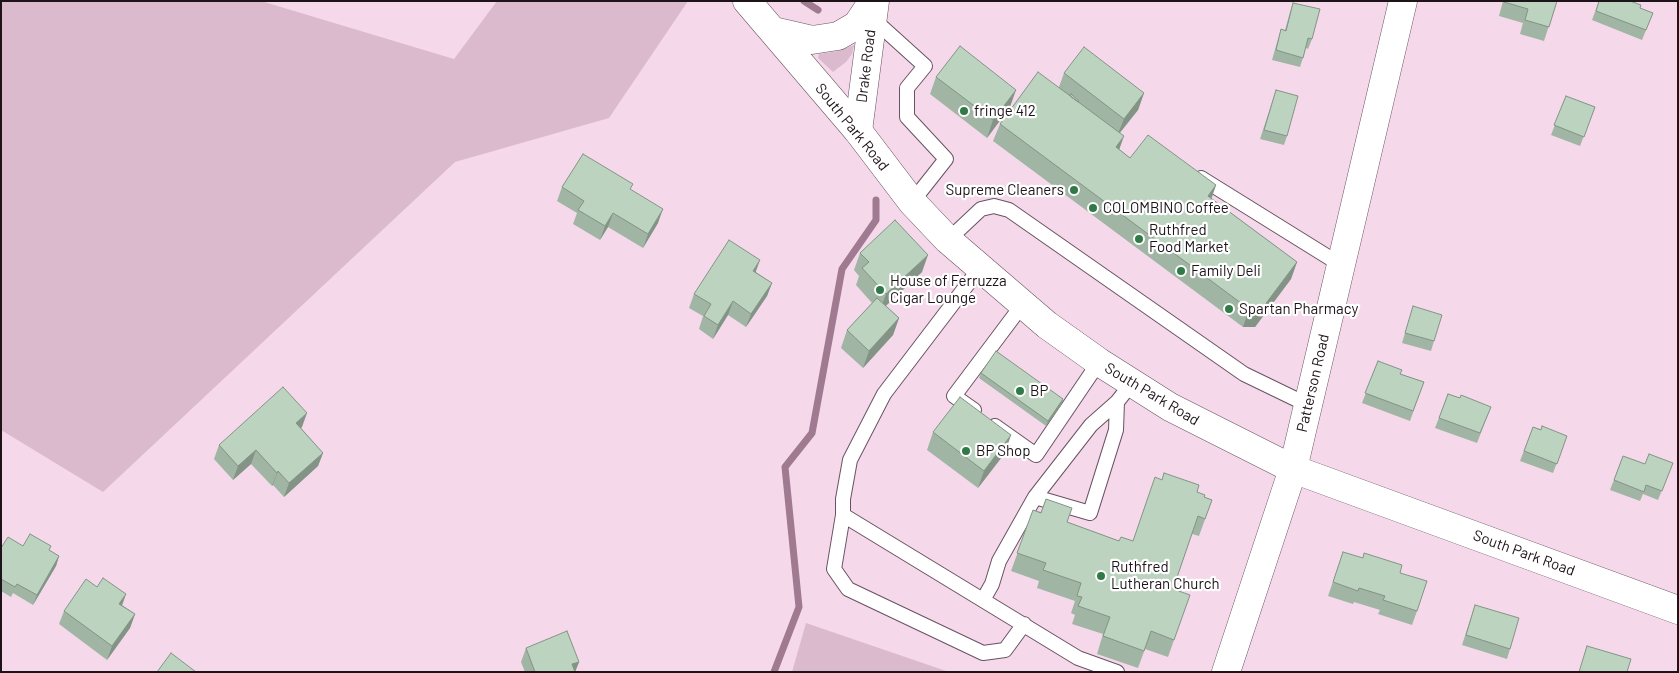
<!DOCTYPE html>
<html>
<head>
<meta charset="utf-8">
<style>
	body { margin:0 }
	#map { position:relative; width:1679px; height:673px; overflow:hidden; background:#f5d9ea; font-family:Barlow,sans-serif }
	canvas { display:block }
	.frame { position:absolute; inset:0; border:2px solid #1d1319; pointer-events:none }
</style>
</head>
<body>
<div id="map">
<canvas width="1679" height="673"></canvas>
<div class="frame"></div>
</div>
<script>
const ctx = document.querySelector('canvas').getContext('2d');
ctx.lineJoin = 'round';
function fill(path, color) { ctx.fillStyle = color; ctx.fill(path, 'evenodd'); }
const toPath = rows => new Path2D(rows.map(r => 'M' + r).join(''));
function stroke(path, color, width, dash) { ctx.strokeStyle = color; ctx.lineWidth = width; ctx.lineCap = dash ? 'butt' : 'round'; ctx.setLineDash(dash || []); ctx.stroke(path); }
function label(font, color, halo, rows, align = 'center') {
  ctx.font = font + ' Barlow,sans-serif'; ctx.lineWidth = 4.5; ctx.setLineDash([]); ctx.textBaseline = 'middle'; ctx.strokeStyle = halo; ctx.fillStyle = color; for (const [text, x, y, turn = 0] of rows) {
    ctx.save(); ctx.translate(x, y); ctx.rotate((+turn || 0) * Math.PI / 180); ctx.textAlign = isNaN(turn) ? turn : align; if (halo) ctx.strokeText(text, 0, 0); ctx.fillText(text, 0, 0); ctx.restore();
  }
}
fill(toPath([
	[1,1,261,1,454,59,497,1,688,1,609,118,455,162,103,492,1,430],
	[854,45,852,54,846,62,833,72,818,58,819,54,838,51],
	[806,623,949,672,792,672]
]), '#dbbace');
stroke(toPath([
	[804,1,818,10],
	[774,672,799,607,785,467,812,433,842,269,876,220,876,200]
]), '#9f7a91', 7);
const service = toPath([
	[873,19,925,66,907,88,907,117,946,159,912,202],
	[1201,178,1341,265],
	[948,240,981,209,994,206,1009,210,1244,374,1308,405],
	[980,268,884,394,850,460,843,499,843,515,1078,658,1117,672],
	[1117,402,1116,430,1090,513,1035,497,1091,425,1117,402,1132,383],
	[974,410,954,396,1023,304],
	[995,426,1036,455,1099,362],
	[843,515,834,569,848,589,983,653,1005,650,1024,624],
	[983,600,992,584,999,561,1035,497]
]);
const minor = toPath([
	[1226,672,1293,469,1403,1]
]);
const tertiary = toPath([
	[858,131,875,1]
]);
const secondary = toPath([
	[747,1,858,131,912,202,948,240,1047,325,1099,362,1170,407,1293,469,1678,610],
	[773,31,812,40,838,36,857,25,873,1]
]);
stroke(service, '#695261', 16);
stroke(minor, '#695261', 29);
stroke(tertiary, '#695261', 29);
stroke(secondary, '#695261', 29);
stroke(service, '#fff', 14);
stroke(minor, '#fff', 28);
stroke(tertiary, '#fff', 28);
stroke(secondary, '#fff', 28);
fill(toPath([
	[1503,1,1557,1,1544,41,1520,34,1523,23,1499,16],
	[1599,1,1653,13,1642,40,1592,20],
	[1293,3,1312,39,1308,49,1306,48,1300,67,1272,60,1278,39,1281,29,1285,30,1290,12],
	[1064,73,1144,93,1138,110,1120,133,1119,149,1130,158,1216,185,1211,198,1297,262,1291,279,1255,327,1243,327,993,141,1000,124,1059,87],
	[936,77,1010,107,987,138,930,94],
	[1276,90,1287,136,1284,145,1260,139],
	[1566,96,1595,107,1580,146,1551,135],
	[562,187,631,190,658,223,643,248,608,227,600,240,573,224,577,213,557,201],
	[860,253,922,272,886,306,899,318,893,335,863,368,841,348,847,330,872,303,856,285,859,276,854,270],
	[756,272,772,283,767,296,746,327,728,315,713,339,699,329,703,316,689,308,694,294],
	[1413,306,1434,341,1431,351,1402,343],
	[1378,361,1400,374,1424,382,1410,421,1362,403],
	[981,373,1062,404,1046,426,979,378],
	[1448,394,1460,398,1491,407,1477,443,1435,428],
	[302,427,301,428,323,453,318,466,284,497,273,485,272,486,251,464,233,480,214,459,219,445],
	[1533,427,1540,429,1567,436,1553,473,1520,461],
	[933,432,1005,453,978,488,927,450],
	[1623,456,1645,464,1673,463,1658,500,1643,494,1640,501,1610,490],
	[1197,492,1204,497,1212,500,1199,536,1192,534,1173,589,1174,640,1168,657,1145,649,1138,668,1097,654,1103,634,1072,624,1075,615,1071,613,1075,601,1037,588,1039,581,1011,571,1033,510,1041,512,1046,499,1067,522,1119,541,1133,541],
	[23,546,49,550,59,556,56,566,33,605,13,593,11,597,1,591,1,548],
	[1343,552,1400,573,1417,611,1412,625,1378,614,1380,610,1354,602,1353,604,1328,596],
	[126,594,122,605,135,614,130,628,107,660,59,624,64,611],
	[1475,605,1510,649,1507,659,1462,645],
	[526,648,579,662,575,672,525,672,521,662]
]), '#a1b5a4');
fill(toPath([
	[1016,90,1010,107,987,138,993,120],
	[1144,93,1138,110,1117,136,1124,119],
	[1124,136,1118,153,1116,147],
	[1216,185,1210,203,1208,196],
	[663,209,658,223,643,248,648,234],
	[613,213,608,227,600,240,605,226],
	[928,255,922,272,880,311,886,294],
	[760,260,755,274,753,271],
	[1297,262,1291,279,1255,327,1243,327,1249,309],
	[772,283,767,296,746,327,751,314],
	[733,301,728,315,713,339,718,325],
	[899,318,893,335,863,368,869,351],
	[1063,399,1062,404,1046,426,1048,421],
	[307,413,302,427,291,436,296,423],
	[1011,435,1005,453,978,488,984,471],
	[256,450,251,464,233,480,238,466],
	[323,453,318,466,284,497,289,483],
	[278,471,273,485,272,486,277,473],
	[59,556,56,566,33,605,37,595],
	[126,594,121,608,119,604],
	[135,614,130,628,107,660,112,646],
	[579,662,575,672,572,664]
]), '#839486');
const building = toPath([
	[1504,1,1557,1,1549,27,1525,20,1528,9,1504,2,1504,1],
	[1599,1,1630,1,1641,5,1640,8,1653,13,1646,30,1596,11,1599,1],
	[1293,3,1320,9,1312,39,1308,38,1303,58,1276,50,1281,29,1286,31,1293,3],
	[960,46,1016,90,993,120,936,77,960,46],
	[1084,47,1144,93,1124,119,1064,73,1084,47],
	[1038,72,1124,136,1116,147,1130,158,1148,135,1216,185,1208,196,1297,262,1261,310,1249,309,1000,124,1038,72],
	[1276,90,1298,96,1287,136,1264,130,1276,90],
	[1071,94,1079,101,1078,102,1070,96,1071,94],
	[1566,96,1595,107,1584,137,1554,125,1566,96],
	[583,154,633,184,630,189,663,209,648,234,613,213,605,226,578,210,584,201,562,187,583,154],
	[895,220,928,255,886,294,862,268,869,262,860,253,895,220],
	[729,240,760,260,753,271,772,283,751,314,733,301,718,325,704,316,711,304,694,294,729,240],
	[877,298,899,318,869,351,847,330,877,298],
	[1413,306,1442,315,1434,341,1405,333,1413,306],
	[996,351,1063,399,1048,421,981,373,996,351],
	[1378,361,1402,370,1400,374,1424,382,1413,411,1365,393,1378,361],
	[283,387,307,413,296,423,323,453,289,483,278,471,277,473,256,450,238,466,219,445,283,387],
	[1448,394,1460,398,1461,395,1491,407,1480,433,1439,418,1448,394],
	[960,397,1011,435,984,471,933,432,960,397],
	[1542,426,1567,436,1557,464,1524,451,1533,427,1541,430,1542,426],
	[1649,454,1673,463,1662,491,1646,485,1644,492,1614,480,1623,456,1645,464,1649,454],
	[1164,473,1199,485,1197,492,1205,495,1204,497,1212,500,1205,519,1198,516,1173,589,1190,595,1174,640,1151,631,1144,651,1103,636,1110,617,1078,606,1082,597,1077,596,1081,583,1043,570,1046,563,1017,553,1033,510,1041,513,1046,499,1072,508,1067,522,1119,541,1121,537,1133,541,1155,477,1162,480,1164,473],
	[30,534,51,546,49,550,59,556,37,595,17,584,15,587,1,579,1,548,8,537,23,546,30,534],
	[1343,552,1363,558,1364,553,1402,565,1400,573,1427,581,1417,611,1383,600,1385,596,1359,588,1358,591,1333,582,1343,552],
	[103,578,126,594,119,604,135,614,112,646,64,611,86,579,97,587,103,578],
	[1475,605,1519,618,1510,649,1466,635,1475,605],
	[567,631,579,662,572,664,575,672,535,672,526,648,567,631],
	[1587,646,1631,659,1627,672,1579,672,1587,646],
	[171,653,196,672,157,672,171,653]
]);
fill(building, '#bbd3bf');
stroke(building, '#839486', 1);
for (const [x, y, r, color] of [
	[964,111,5,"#317946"],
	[1074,190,5,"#317946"],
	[1093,208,5,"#317946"],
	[1139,239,5,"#317946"],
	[1181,271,5,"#317946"],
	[880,290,5,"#317946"],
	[1229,309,5,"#317946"],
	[1020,391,5,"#317946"],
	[966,451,5,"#317946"],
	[1101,576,5,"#317946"]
]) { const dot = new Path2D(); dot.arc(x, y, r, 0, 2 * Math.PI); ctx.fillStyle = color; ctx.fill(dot); stroke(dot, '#fff', 2); }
label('15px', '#1d1319', '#fff', [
	["Drake Road",866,66,-83],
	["South Park Road",852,127,51],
	["Patterson Road",1313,383,-77],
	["South Park Road",1152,394,31],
	["South Park Road",1524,553,20]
]);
label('15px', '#1d1319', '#fff', [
	["fringe 412",974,111],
	["Supreme Cleaners",1064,190,"right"],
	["COLOMBINO Coffee",1103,208],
	["Ruthfred",1149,230],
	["Food Market",1149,247],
	["Family Deli",1191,271],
	["House of Ferruzza",890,281],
	["Cigar Lounge",890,298],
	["Spartan Pharmacy",1239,309],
	["BP",1030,391],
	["BP Shop",976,451],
	["Ruthfred",1111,567],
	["Lutheran Church",1111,584]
], 'left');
</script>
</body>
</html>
